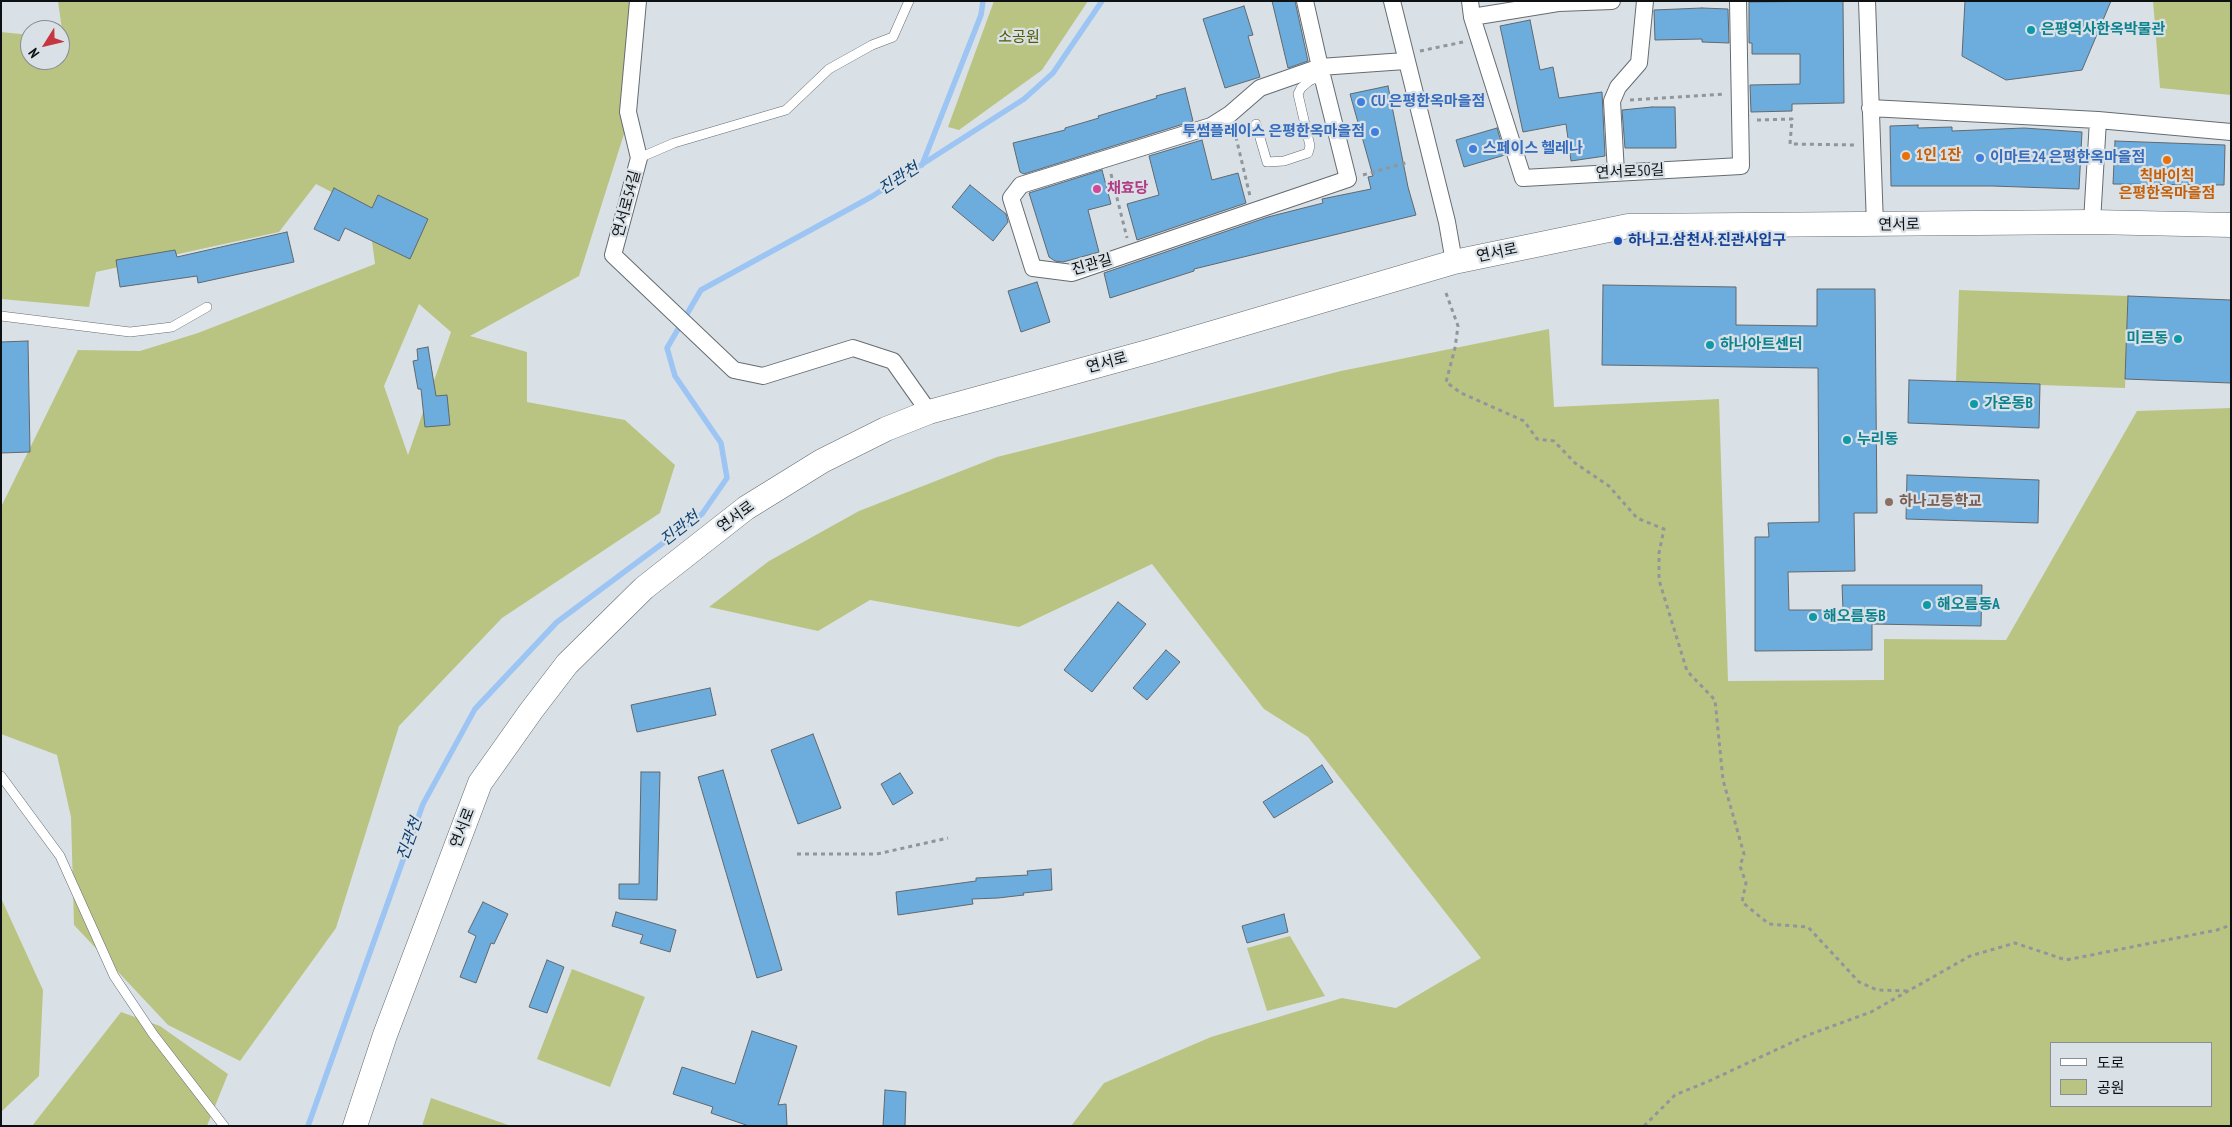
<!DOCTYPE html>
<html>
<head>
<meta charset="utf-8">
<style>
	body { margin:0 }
	#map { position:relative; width:2232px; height:1127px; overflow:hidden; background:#d9e1e7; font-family:"PT Sans Narrow","Noto Sans KR",sans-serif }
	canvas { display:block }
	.frame { position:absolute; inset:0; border:2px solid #0e1113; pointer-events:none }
	.legend { position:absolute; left:2050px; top:1042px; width:162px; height:65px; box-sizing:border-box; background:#d9e1e7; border:1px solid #888e92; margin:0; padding:6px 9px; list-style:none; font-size:15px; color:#0e1113 }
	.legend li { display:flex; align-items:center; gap:10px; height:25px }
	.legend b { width:25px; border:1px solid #888e92 }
	.north { position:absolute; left:20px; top:20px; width:50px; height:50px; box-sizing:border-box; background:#d9e1e7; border:1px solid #888e92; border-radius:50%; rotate:234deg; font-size:14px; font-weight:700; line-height:20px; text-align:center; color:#0e1113 }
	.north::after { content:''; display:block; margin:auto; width:18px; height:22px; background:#c63641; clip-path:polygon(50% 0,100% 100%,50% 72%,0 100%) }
</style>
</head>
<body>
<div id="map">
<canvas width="2232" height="1127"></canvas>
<div class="frame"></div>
<ul class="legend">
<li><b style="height:6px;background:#fff"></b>도로</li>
<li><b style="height:14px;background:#bac482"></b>공원</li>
</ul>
<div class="north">N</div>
</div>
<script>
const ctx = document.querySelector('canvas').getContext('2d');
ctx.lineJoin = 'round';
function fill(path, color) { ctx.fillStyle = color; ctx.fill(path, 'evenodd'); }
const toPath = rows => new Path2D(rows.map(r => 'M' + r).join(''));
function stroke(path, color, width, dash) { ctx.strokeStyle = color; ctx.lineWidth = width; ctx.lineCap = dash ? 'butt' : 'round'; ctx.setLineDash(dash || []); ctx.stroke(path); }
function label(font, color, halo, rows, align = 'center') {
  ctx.font = font + ' "PT Sans Narrow","Noto Sans KR",sans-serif'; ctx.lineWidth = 4.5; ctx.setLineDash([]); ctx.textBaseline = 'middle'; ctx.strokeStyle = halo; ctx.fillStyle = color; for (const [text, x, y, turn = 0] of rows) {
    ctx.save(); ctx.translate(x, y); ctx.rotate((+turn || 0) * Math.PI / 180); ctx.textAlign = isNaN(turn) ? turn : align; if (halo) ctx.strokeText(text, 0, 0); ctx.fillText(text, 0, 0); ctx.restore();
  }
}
fill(toPath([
	[58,1,631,1,624,134,579,276,470,336,527,352,527,402,625,420,675,465,660,513,502,618,399,726,336,928,240,1061,168,1025,74,925,71,817,57,755,1,734,1,507,78,350,140,351,198,333,375,264,368,211,316,184,279,232,96,272,89,307,1,299,1,32,30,35,30,60,60,60,60,37,63,37],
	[419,304,451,332,408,455,384,386],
	[994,1,1088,1,1042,70,959,130,948,127],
	[2153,1,2231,1,2231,95,2160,88],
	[1959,290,2128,296,2125,388,1956,382],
	[1549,329,1554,407,1719,399,1728,681,1884,680,1884,639,2006,640,2137,411,2231,408,2231,1126,1071,1126,1104,1083,1211,1037,1342,998,1396,1008,1481,958,1308,737,1264,709,1152,564,1019,627,870,600,818,631,709,607,769,561,859,511,997,457,1341,371],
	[2051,1043,2211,1043,2211,1106,2051,1106],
	[1,898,43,990,39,1076,1,1112],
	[1290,936,1325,996,1267,1011,1247,948],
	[572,969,645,997,610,1087,537,1059],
	[121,1012,160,1026,228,1074,207,1126,32,1126],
	[431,1098,511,1126,422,1126]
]), '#bac482');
stroke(toPath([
	[922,165,981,15,983,1],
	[308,1126,423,804,475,709,557,622,702,514,727,478,721,443,675,376,667,348,701,290,871,197,1024,99,1053,73,1102,1]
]), '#9dc5f3', 5.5);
const building = toPath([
	[1272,1,1295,1,1308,61,1288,68,1272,1],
	[1843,1,1844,103,1792,104,1792,111,1751,112,1750,85,1800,84,1800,54,1752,54,1752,43,1749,43,1749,2,1843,1],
	[1965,1,2111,1,2082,70,2006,80,1962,56,1965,1],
	[1244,6,1253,35,1248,36,1260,77,1225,88,1203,19,1244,6],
	[1702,8,1728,9,1729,43,1702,42,1702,39,1655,40,1654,10,1702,8],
	[1530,20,1540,70,1553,67,1559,98,1602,92,1605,156,1571,161,1566,124,1523,132,1500,26,1530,20],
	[1388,86,1408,187,1416,215,1194,269,1194,271,1110,298,1104,273,1268,217,1323,203,1322,199,1371,189,1368,177,1373,176,1350,94,1388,86],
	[1185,88,1193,121,1024,174,1020,172,1013,143,1065,130,1065,128,1099,118,1098,116,1157,98,1156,96,1185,88],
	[1652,107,1675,107,1676,148,1625,148,1622,110,1652,107],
	[1918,125,1918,128,1952,127,1952,131,2024,128,2082,132,2079,189,1992,186,1891,186,1890,126,1918,125],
	[1497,128,1505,155,1464,167,1456,140,1497,128],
	[1202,140,1212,180,1238,173,1246,203,1137,240,1127,204,1159,195,1149,156,1202,140],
	[2115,141,2225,145,2224,185,2113,184,2115,141],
	[1102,170,1111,204,1088,210,1099,252,1063,262,1055,261,1049,257,1029,193,1102,170],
	[970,185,1006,214,1008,222,993,241,952,207,970,185],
	[334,188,372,208,378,195,428,219,410,259,345,228,339,241,314,229,334,188],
	[287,232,294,262,198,283,197,276,120,287,116,260,175,250,177,257,287,232],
	[1037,282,1050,322,1021,332,1008,291,1037,282],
	[1603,285,1736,287,1736,325,1817,326,1817,289,1875,289,1877,513,1854,513,1855,571,1788,572,1789,610,1843,610,1842,585,1982,585,1981,626,1872,624,1872,650,1755,651,1755,537,1769,537,1768,523,1819,522,1818,368,1602,365,1603,285],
	[2128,296,2231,300,2231,383,2125,379,2128,296],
	[28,341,30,452,1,453,1,342,28,341],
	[428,347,436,396,447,395,450,425,425,427,421,389,418,389,413,361,418,360,417,349,428,347],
	[1909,380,2040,384,2039,428,1908,423,1909,380],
	[1907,475,2039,480,2038,523,1906,519,1907,475],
	[1118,602,1146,624,1092,692,1064,670,1118,602],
	[1166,650,1180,662,1147,700,1133,688,1166,650],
	[710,688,716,715,637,732,631,705,710,688],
	[813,734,841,808,798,824,771,750,813,734],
	[1322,765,1333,782,1274,818,1263,802,1322,765],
	[723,770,782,970,757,978,698,777,723,770],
	[641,772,660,772,657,900,619,899,619,884,639,884,641,772],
	[900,773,913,793,893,805,881,784,900,773],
	[1051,869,1052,890,1023,893,1024,895,998,898,972,899,973,904,898,915,896,892,976,881,976,878,1028,875,1027,871,1051,869],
	[483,902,508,914,494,944,491,943,476,983,460,977,476,936,468,932,483,902],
	[616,912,676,930,670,952,640,943,643,935,612,926,616,912],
	[1284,914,1288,932,1247,943,1242,926,1284,914],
	[547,960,564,967,547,1013,529,1007,547,960],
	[752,1031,797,1046,778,1105,786,1104,787,1126,749,1126,711,1113,713,1107,673,1094,682,1067,735,1084,752,1031],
	[885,1090,906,1092,905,1126,883,1126,885,1090]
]);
fill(building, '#6cadde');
stroke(building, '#61686d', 1);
const service = toPath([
	[1256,124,1267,162,1284,161,1308,153,1310,146,1298,94,1301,88,1308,82,1313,79,1324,79],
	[639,158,674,143,786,110,829,69,872,45,893,37,909,1],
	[1,316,130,332,172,327,207,307],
	[1,776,60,856,114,976,153,1034,224,1126]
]);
const minor = toPath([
	[638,1,628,112,639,158,613,255,734,370,763,376,853,348,893,361,929,412],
	[1305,1,1320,67,1348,179,1072,273,1033,268,1011,198,1021,185,1211,126,1230,114,1260,88,1320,67,1405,61],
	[1392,1,1447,222,1454,262],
	[1470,1,1472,17,1523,178,1741,166,1738,1],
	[1867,1,1875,225],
	[1472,17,1558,3,1612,1],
	[1870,108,2098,120,2231,132],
	[1616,173,1612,101,1618,87,1639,63,1645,1],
	[2092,222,2098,120]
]);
const secondary = toPath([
	[355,1126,385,1035,480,783,531,711,567,664,644,588,746,508,822,461,886,429,929,412,1151,351,1454,262,1628,226,2092,222,2231,225]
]);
stroke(service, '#656c71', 10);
stroke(minor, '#656c71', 18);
stroke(secondary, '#656c71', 25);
stroke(toPath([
	[1420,51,1463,42],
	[1630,100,1724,94],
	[1757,120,1792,119,1790,144,1857,145],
	[1234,129,1250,196],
	[1111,174,1127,238],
	[1363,175,1409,162],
	[1446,293,1458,326,1455,348,1446,382,1461,393,1524,421,1537,439,1554,441,1575,463,1609,486,1637,518,1664,529,1659,553,1659,580,1687,671,1715,700,1723,780,1744,854,1740,866,1746,883,1742,902,1769,924,1808,927,1859,982,1877,990,1909,991],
	[797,854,877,854,948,838],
	[1644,1126,1675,1095,1709,1081,1808,1035,1871,1012,1970,956,2015,943,2066,960,2217,930,2231,925]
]), '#90969a', 3, [4, 4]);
stroke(service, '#fff', 9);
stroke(minor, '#fff', 16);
stroke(secondary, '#fff', 24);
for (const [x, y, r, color] of [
	[2031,30,5,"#0f9aa8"],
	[1361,102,5,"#3f7fe0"],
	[1375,132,5,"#3f7fe0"],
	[1473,149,5,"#3f7fe0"],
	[1906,156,5,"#e8710a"],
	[1980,158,5,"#3f7fe0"],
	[2167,160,5,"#e8710a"],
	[1097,189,5,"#d1479c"],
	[1618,241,5,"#1a4fb4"],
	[2178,339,5,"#0f9aa8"],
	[1710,345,5,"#0f9aa8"],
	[1974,404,5,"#0f9aa8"],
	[1847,440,5,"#0f9aa8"],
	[1889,502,5,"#8d6e63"],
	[1927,605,5,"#0f9aa8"],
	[1813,617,5,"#0f9aa8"]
]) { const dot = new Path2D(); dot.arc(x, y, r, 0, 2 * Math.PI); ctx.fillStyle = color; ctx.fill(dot); stroke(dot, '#d9e1e7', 2); }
label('bold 15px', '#0d838f', '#d9e1e7', [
	["은평역사한옥박물관",2041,30],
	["미르동",2168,339,"right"],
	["하나아트센터",1720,345],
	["가온동B",1984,404],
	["누리동",1857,440],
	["해오름동A",1937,605],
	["해오름동B",1823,617]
], 'left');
label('15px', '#535c01', '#d9e1e7', [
	["소공원",1019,38]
]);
label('bold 15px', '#366cbe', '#d9e1e7', [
	["CU 은평한옥마을점",1371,102],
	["투썸플레이스 은평한옥마을점",1365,132,"right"],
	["스페이스 헬레나",1483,149],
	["이마트24 은평한옥마을점",1990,158]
], 'left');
label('bold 15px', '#c56008', '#d9e1e7', [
	["1인 1잔",1916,156],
	["칙바이칙",2167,177,"center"],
	["은평한옥마을점",2167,194,"center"]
], 'left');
label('15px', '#0e1113', '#d9e1e7', [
	["연서로50길",1630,172,-3],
	["연서로54길",627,204,-75],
	["연서로",1899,225,-1],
	["연서로",1497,253,-12],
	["진관길",1092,265,-16],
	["연서로",1107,363,-15],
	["연서로",736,517,-36],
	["연서로",463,828,-69]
]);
label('bold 15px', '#b23c85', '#d9e1e7', [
	["채효당",1107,189]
], 'left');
label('bold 15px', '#164399', '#d9e1e7', [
	["하나고.삼천사.진관사입구",1628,241]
], 'left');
label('bold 15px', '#785e54', '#d9e1e7', [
	["하나고등학교",1899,502]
], 'left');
label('italic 16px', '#0a3f72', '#d9e1e7', [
	["진관천",899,179,-33],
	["진관천",680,529,-38],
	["진관천",410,839,-70]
]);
</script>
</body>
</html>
